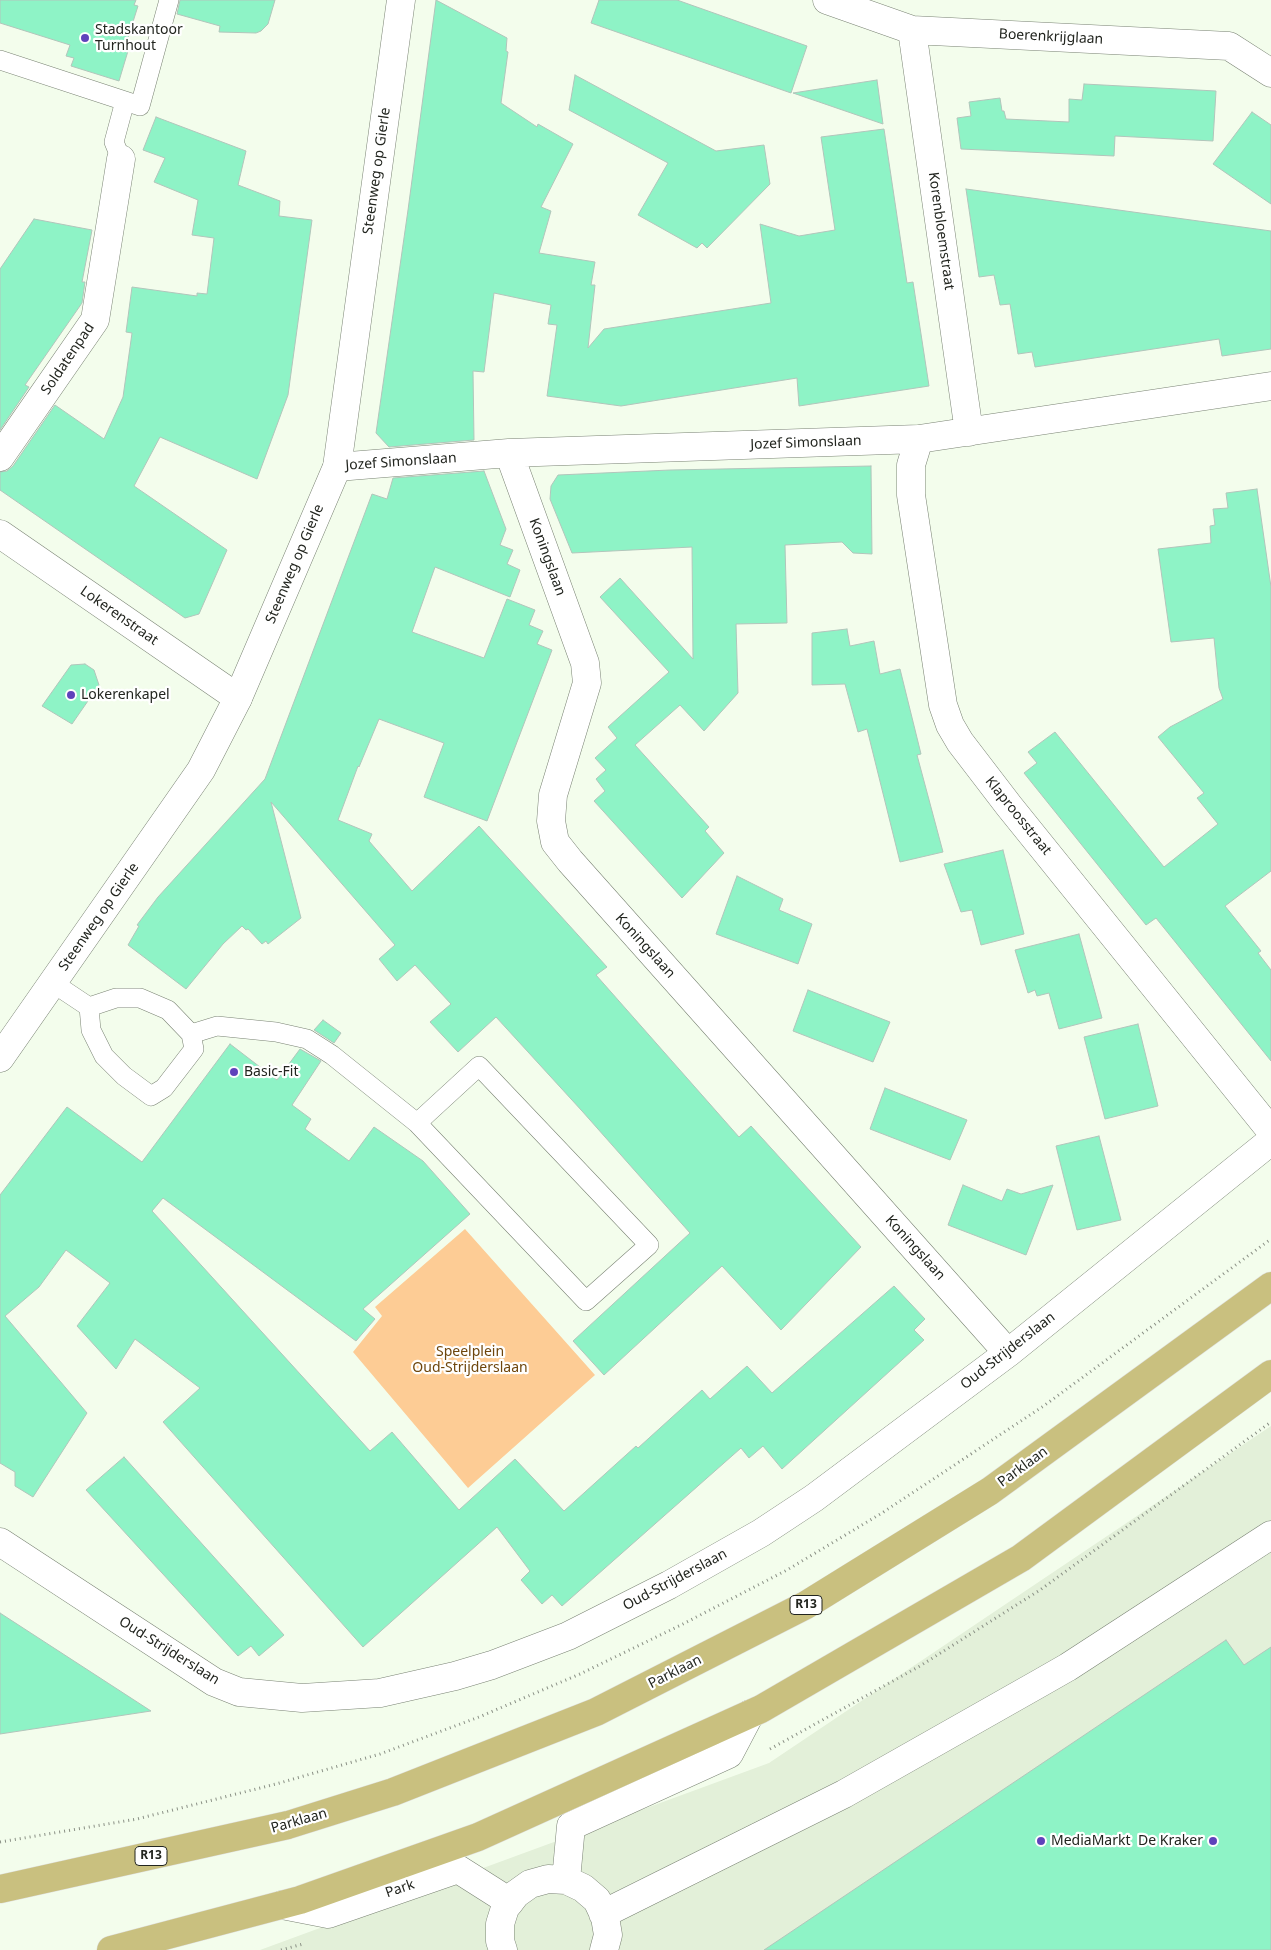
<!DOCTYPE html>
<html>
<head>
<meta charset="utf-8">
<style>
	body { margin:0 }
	canvas { display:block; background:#f3fdec }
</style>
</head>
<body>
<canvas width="1271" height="1950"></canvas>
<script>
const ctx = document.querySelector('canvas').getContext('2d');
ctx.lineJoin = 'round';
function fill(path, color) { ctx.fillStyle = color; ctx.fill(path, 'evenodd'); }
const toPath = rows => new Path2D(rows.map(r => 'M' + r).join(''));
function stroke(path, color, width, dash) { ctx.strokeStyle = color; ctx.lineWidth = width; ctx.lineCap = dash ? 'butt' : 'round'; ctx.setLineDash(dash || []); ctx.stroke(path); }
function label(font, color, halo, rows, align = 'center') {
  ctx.font = font + ' "Noto Sans",sans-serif'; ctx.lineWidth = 4.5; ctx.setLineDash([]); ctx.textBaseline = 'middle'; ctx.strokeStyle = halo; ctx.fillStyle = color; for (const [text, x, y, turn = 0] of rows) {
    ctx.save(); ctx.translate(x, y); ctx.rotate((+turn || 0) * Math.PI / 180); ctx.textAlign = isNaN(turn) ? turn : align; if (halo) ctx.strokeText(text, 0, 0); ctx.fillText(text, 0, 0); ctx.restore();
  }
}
fill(toPath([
	[1271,1426,1271,1950,260,1950,769,1763]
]), '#e3f0d9');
fill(toPath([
	[465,1229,595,1375,468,1488,353,1352,382,1316,375,1307]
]), '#fdcc95');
const building = toPath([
	[0,0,136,0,134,5,138,6,124,50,128,51,119,81,71,66,74,58,66,56,70,45,0,23,0,0],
	[180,0,275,0,268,24,261,31,256,33,219,32,220,26,177,14,180,0],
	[436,0,507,38,506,51,508,52,501,103,537,127,538,124,573,144,541,207,551,211,539,253,595,262,591,285,595,285,588,348,604,329,771,303,760,224,799,236,835,230,821,137,884,129,907,283,913,282,929,386,799,406,797,378,621,406,547,396,557,325,548,324,551,305,494,293,484,372,473,371,474,440,389,447,376,433,408,210,436,0],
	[599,0,677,0,807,46,791,93,591,23,599,0],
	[575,75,716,151,764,145,770,184,707,248,702,243,697,248,638,215,668,163,569,110,575,75],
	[877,80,883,124,793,93,877,80],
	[1084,84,1216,91,1213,141,1115,136,1114,156,961,149,957,118,971,116,969,102,1000,98,1002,111,1004,111,1006,119,1069,122,1069,99,1082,100,1084,84],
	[1252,112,1271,125,1271,204,1213,164,1252,112],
	[156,117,246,151,238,185,280,201,279,216,312,220,288,395,257,479,160,437,134,486,227,550,199,614,185,618,0,490,0,472,7,471,13,466,55,405,104,439,123,397,132,333,126,332,132,287,197,296,197,293,207,294,214,238,192,235,198,200,154,182,165,158,143,150,156,117],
	[966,189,1271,231,1271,349,1222,356,1219,339,1035,367,1032,352,1018,354,1010,304,1000,305,994,275,979,277,966,189],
	[34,219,92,230,82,282,85,282,82,303,25,385,29,387,0,430,0,269,34,219],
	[871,466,872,554,853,553,842,542,785,545,787,623,736,624,738,693,704,731,680,705,635,745,709,827,705,831,724,853,682,898,594,801,605,791,596,779,606,770,595,758,617,738,608,727,669,672,600,597,620,578,693,659,692,547,572,553,550,499,551,486,558,475,670,470,871,466],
	[484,471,506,529,500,545,513,550,507,564,520,570,510,597,435,567,412,632,484,658,507,599,535,610,529,625,543,631,537,644,552,650,487,821,424,797,444,743,379,719,359,767,358,766,338,820,372,834,369,841,412,891,479,826,607,967,596,975,739,1137,751,1126,861,1247,781,1330,722,1266,604,1375,573,1341,690,1233,582,1111,496,1017,458,1052,430,1022,451,1004,415,965,397,981,379,959,395,945,271,802,301,918,268,944,266,941,262,944,248,929,246,930,242,926,223,944,186,989,128,945,139,926,137,925,158,897,265,779,372,494,387,499,393,478,484,471],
	[1257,489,1271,587,1271,871,1225,906,1261,951,1258,953,1271,970,1271,1061,1156,918,1146,925,1024,773,1037,763,1028,752,1055,732,1164,867,1218,824,1197,798,1204,793,1158,737,1170,727,1223,699,1219,688,1214,638,1171,642,1158,549,1211,543,1210,526,1215,525,1213,509,1228,508,1226,493,1257,489],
	[847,629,850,646,874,641,880,674,900,669,921,754,917,755,943,852,900,862,867,729,858,732,845,684,812,685,812,633,847,629],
	[85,664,94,670,99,685,72,724,42,706,71,665,85,664],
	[1003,850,1024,934,981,945,972,910,961,912,944,864,1003,850],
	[737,876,783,899,779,910,812,924,798,964,716,934,737,876],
	[1079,934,1102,1018,1059,1029,1049,993,1037,996,1035,990,1028,993,1015,950,1079,934],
	[808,990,890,1022,873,1062,793,1031,808,990],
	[323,1020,341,1033,334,1043,314,1030,323,1020],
	[1138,1024,1158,1106,1105,1119,1084,1037,1138,1024],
	[230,1044,277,1080,300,1049,321,1061,292,1105,311,1119,305,1129,349,1161,374,1127,423,1161,470,1214,363,1309,375,1319,356,1341,163,1198,152,1211,370,1451,392,1432,459,1510,515,1459,564,1511,636,1446,638,1448,702,1390,710,1399,747,1366,772,1393,894,1286,925,1319,914,1330,924,1340,782,1469,763,1446,749,1458,741,1448,562,1606,552,1595,542,1604,521,1580,530,1571,497,1527,363,1647,163,1422,200,1388,135,1339,116,1369,77,1326,110,1283,66,1250,39,1287,5,1316,87,1413,33,1497,15,1486,15,1472,0,1463,0,1195,67,1107,142,1162,230,1044],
	[885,1088,967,1120,950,1160,870,1129,885,1088],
	[1099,1136,1121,1220,1077,1230,1056,1146,1099,1136],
	[963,1185,1002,1201,1007,1189,1021,1194,1053,1185,1026,1255,948,1225,963,1185],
	[124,1457,284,1635,259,1656,251,1646,238,1656,86,1490,124,1457],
	[0,1613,151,1711,0,1734,0,1613],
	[1226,1640,1244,1665,1271,1647,1271,1950,764,1950,1226,1640]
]);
fill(building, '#8ef3c6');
stroke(building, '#b2c5bb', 1);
const service = toPath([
	[0,60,125,101],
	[121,159,114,142,125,101,140,106,169,0],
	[53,983,89,1007,91,1030,104,1056,124,1076,151,1096,164,1088,194,1049,191,1034,168,1010,140,998,116,998,89,1007],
	[191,1034,217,1026,276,1032,307,1039,332,1055,417,1123,586,1301,649,1245,479,1066,417,1123]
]);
const minor = toPath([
	[827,0,912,30,1229,46,1271,73],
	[912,30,969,432],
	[919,439,911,465,911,495,943,705,950,725,960,742,1009,806,1271,1131],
	[509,453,585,663,587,683,553,795,551,821,555,842,570,861,1008,1353],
	[0,457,95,320,121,159],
	[337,467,509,453,919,439,1271,386],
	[0,534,238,698],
	[0,1542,214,1682,239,1692,302,1698,380,1693,455,1676,492,1665,568,1636,669,1585,761,1533,814,1498,1008,1353,1271,1141],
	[566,1880,571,1826,729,1754,750,1714],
	[282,1905,328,1914,458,1869,510,1902],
	[603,1914,844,1794,1040,1683,1068,1667,1271,1535],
	[503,1950,500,1941,500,1924,505,1908,516,1894,530,1884,548,1879,566,1880,583,1888,597,1900,605,1917,608,1935,604,1950]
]);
const tertiary = toPath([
	[0,1058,201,770,238,698,337,467,401,0]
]);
const primary = toPath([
	[0,1889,288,1825,393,1792,596,1712,806,1605,990,1491,1271,1286],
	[111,1950,300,1900,478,1837,761,1709,1021,1558,1271,1374]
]);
stroke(service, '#7a8374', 20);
stroke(minor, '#7a8374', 29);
stroke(tertiary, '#7a8374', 29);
stroke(primary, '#e0e0e0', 29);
stroke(toPath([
	[770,1749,920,1666,1040,1590,1271,1422],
	[0,1842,137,1819,276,1784,380,1754,479,1717,580,1674,681,1625,787,1570,882,1513,1045,1405,1271,1239],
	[281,1950,303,1944]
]), '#8a9085', 3, [1, 4]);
stroke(service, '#fff', 19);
stroke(minor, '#fff', 28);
stroke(tertiary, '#fff', 28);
stroke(primary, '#c9c07f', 28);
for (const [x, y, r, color] of [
	[85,38,5,"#5f42bb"],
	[71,695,5,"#5f42bb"],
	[234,1072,5,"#5f42bb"],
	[1041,1841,5,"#5f42bb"],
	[1213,1841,5,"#5f42bb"]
]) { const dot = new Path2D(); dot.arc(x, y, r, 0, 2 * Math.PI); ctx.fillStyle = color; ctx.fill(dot); stroke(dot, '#fff', 2); }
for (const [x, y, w] of [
	[806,1605,32],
	[151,1856,32]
]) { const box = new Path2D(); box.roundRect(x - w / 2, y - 9.5, w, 19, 4); ctx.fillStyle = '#fff'; ctx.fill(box); stroke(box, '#22251f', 1); }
label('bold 12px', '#22251f', null, [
	["R13",806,1605],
	["R13",151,1856]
]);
label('14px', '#22251f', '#fff', [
	["Stadskantoor",95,30],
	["Turnhout",95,46],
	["Lokerenkapel",81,695],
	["Basic-Fit",244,1072],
	["MediaMarkt",1051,1841],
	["De Kraker",1203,1841,"right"]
], 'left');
label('14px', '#22251f', '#fff', [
	["Boerenkrijglaan",1051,37,3],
	["Steenweg op Gierle",377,171,-82],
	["Korenbloemstraat",941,231,82],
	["Soldatenpad",68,359,-56],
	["Jozef Simonslaan",806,443,-2],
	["Jozef Simonslaan",401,462,-4],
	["Koningslaan",547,557,70],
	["Steenweg op Gierle",295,564,-67],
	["Lokerenstraat",119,616,35],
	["Klaproosstraat",1018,816,51],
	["Steenweg op Gierle",99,917,-55],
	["Koningslaan",645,946,48],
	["Koningslaan",915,1248,48],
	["Oud-Strijderslaan",1008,1351,-38],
	["Parklaan",1023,1467,-36],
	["Oud-Strijderslaan",675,1580,-28],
	["Oud-Strijderslaan",169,1651,32],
	["Parklaan",675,1672,-27],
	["Parklaan",299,1821,-16],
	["Park",400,1889,-19]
]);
label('14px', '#6e460c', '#fff', [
	["Speelplein",470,1352],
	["Oud-Strijderslaan",470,1368]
]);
</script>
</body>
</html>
